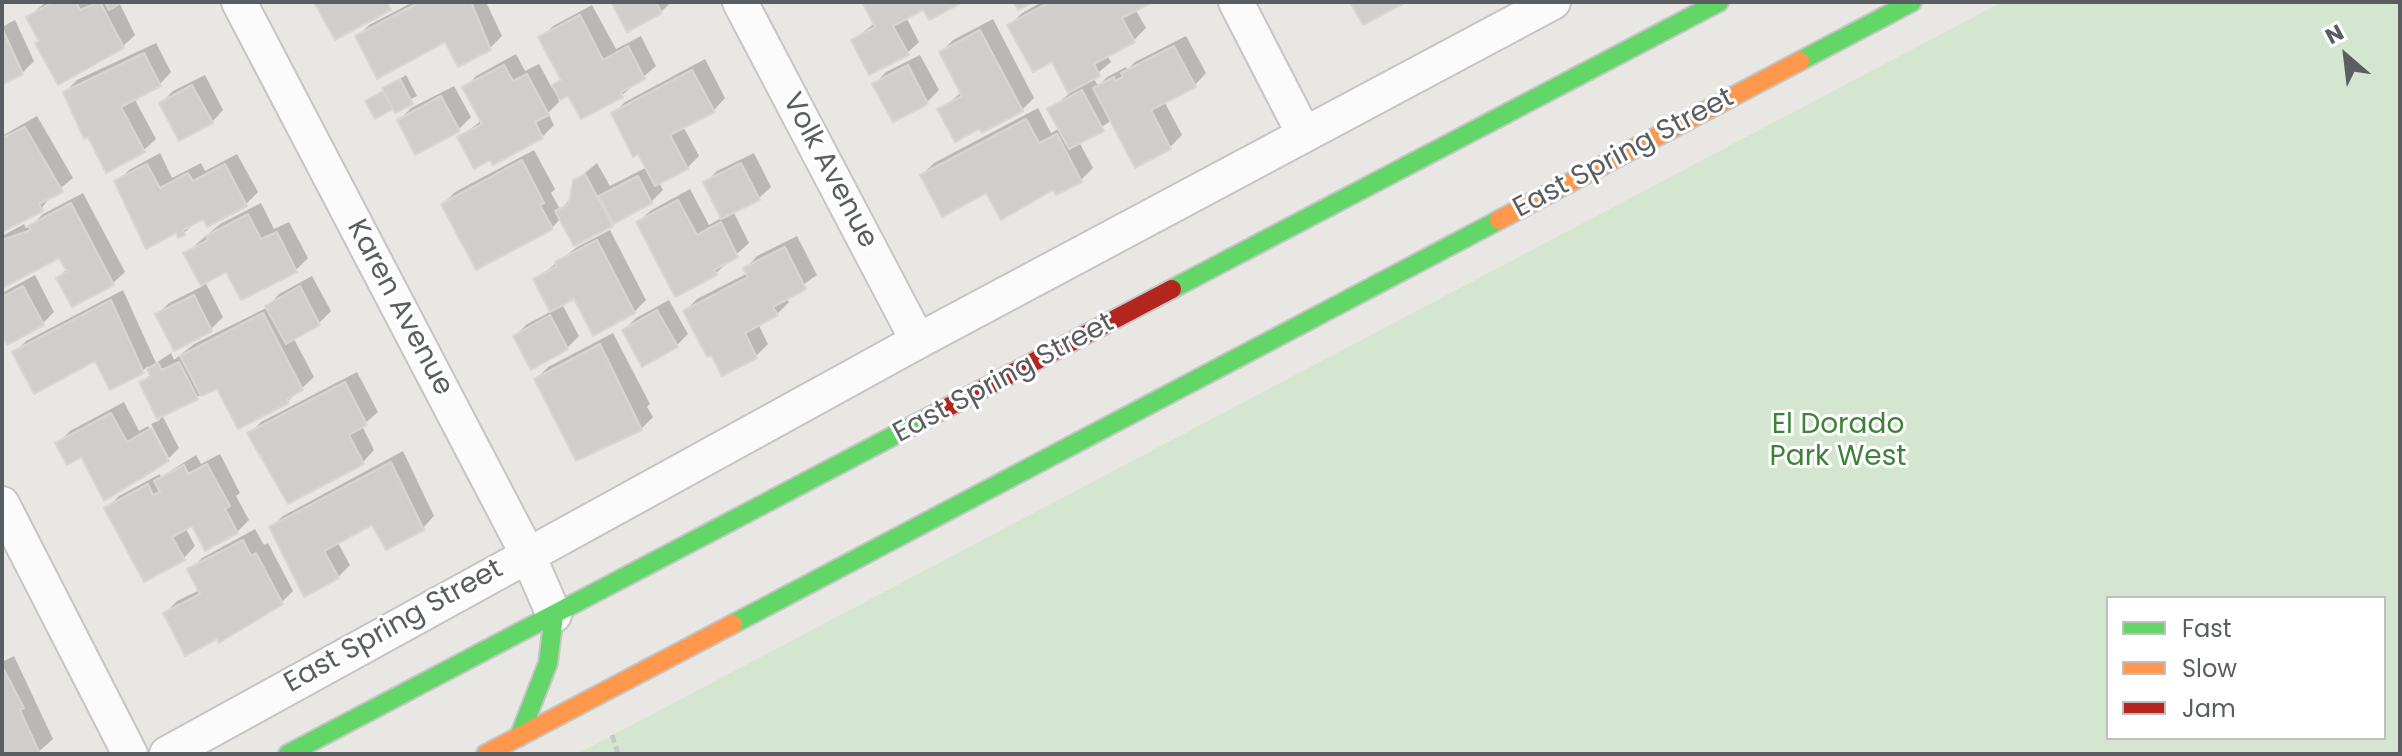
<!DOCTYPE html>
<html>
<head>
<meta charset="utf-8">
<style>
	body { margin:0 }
	#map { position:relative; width:2402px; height:756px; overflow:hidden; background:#e9e7e4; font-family:Poppins,sans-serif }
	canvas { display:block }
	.frame { position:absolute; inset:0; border:4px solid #5a5e61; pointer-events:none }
	.legend { position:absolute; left:2106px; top:596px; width:280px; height:144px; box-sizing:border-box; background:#fff; border:2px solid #bdbfc0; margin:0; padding:10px 14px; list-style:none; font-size:24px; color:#5a5e61 }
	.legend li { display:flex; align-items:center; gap:16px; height:40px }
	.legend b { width:40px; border:2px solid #bdbfc0 }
	.north { position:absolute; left:2306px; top:16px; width:80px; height:80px; -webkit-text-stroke:6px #fff; paint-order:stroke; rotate:332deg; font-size:22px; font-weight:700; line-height:32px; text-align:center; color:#5a5e61 }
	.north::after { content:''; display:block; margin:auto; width:28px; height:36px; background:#5a5e61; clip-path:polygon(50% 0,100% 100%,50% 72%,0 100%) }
</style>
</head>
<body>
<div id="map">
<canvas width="2402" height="756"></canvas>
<div class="frame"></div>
<ul class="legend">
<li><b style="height:10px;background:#63d668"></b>Fast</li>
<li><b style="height:10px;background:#ff974d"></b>Slow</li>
<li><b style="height:10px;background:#b3261e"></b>Jam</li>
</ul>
<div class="north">N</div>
</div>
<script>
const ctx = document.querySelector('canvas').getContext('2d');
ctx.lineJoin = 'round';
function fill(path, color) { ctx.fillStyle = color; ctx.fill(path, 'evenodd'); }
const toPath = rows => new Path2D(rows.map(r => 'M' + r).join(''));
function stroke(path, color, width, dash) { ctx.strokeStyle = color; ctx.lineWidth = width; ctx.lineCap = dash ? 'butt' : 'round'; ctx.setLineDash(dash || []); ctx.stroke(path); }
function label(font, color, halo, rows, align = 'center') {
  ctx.font = font + ' Poppins,sans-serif'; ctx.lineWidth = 6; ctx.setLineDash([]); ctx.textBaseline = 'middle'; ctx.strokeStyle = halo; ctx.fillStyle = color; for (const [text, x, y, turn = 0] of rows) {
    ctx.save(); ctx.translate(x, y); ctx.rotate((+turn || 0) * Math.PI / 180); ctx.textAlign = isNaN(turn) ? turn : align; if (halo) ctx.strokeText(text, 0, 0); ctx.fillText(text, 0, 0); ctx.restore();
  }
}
fill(toPath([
	[2002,2,2400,2,2400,754,577,754],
	[2108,598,2384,598,2384,738,2108,738]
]), '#d4e5d0');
fill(toPath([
	[46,2,119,2,135,35,123,46,41,40,28,17],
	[413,2,486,2,502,36,490,48,446,40,357,37,369,25],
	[614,2,671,2,661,12],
	[864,2,959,2,924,8,906,17,919,42,907,53,853,40,875,23],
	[1042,2,1148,2,1135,9,1146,28,1134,40,1107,55,1111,62,1093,77,1098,86,1107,77,1126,67,1127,70,1135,62,1186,36,1206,73,1195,85,1164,101,1182,135,1170,147,1112,120,1079,142,1093,168,1081,180,987,191,922,175,934,163,1038,108,1051,133,1060,128,1049,110,1070,93,1052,59,1010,25,1022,13],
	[592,5,616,49,641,36,656,66,622,95,569,93,558,99,559,102,548,113,554,125,542,137,460,137,482,120,465,88,476,76,516,54,525,71,539,64,552,88,562,78,541,38,553,26],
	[993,19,1034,98,1022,110,980,126,940,110,962,92,941,52,953,40],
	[15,20,34,61,22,73,2,83,2,27],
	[156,43,171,72,160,84,134,98,156,139,144,150,65,92,77,80],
	[920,55,939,90,927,102,875,84,886,72],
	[705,59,725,98,714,110,683,126,699,156,687,168,659,182,663,190,651,202,575,244,577,247,610,230,646,300,634,312,575,297,562,304,579,336,567,348,515,336,527,324,552,311,536,279,577,247,561,218,552,228,443,204,455,192,534,150,555,189,551,193,560,209,570,200,575,181,597,163,610,186,647,167,613,114,625,102],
	[205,75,223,110,212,122,161,103,173,91],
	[406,75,417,96,376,116,368,101],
	[454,86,471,117,459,129,399,120,411,108],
	[37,116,73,178,52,195,41,209,2,231,2,136],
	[160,153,172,178,201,163,205,171,237,154,258,192,246,204,196,221,184,233,117,182,129,170],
	[754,153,771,187,759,198,733,211,749,243,716,273,676,294,638,222,650,211,690,189,709,225,723,217,705,183,717,171],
	[83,193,125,272,113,283,58,278,67,269,60,255,2,286,2,236,24,224,26,228,32,225,43,214],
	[261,203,274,229,289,222,308,258,296,270,227,270,205,282,223,317,211,329,175,348,157,315,169,303,203,286,186,253,220,224],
	[797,236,817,275,786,297,789,302,777,314,758,324,768,344,756,356,685,311,697,299,748,273,746,268,757,256],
	[35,275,54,312,42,324,2,330,2,293],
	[312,276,331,311,319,323,293,337,314,377,288,401,218,386,162,415,179,448,169,458,151,424,160,420,142,383,152,373,148,366,142,371,96,358,14,353,26,341,123,290,156,363,171,353,174,360,194,344,268,307,279,294],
	[669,300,688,334,676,346,624,330,636,318],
	[613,333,650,404,647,407,653,417,641,429,536,379,548,367],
	[357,372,378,412,362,426,374,450,363,462,249,434,261,422],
	[124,402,139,431,148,426,165,458,168,458,145,477,105,498,82,455,58,443,70,431],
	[403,451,434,516,423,528,373,522,337,541,350,565,338,577,271,528,283,516],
	[220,454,240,493,236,496,249,520,237,532,193,524,185,527,195,546,184,558,107,508,119,496,160,474,161,477,196,455,201,464],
	[255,529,264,545,268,543,293,591,281,603,165,613,177,601,200,590,190,570,202,558],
	[14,656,53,739,36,754,4,754,2,750,2,662]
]), '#0003');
const building = toPath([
	[53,2,76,2,80,10,100,2,124,48,58,85,35,43,39,41,26,17,53,2],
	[105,2,123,2,109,10,105,2],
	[314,2,393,2,388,4,391,10,335,40,314,2],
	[420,2,471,2,491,50,458,67,445,42,377,79,355,36,420,2],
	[611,2,656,2,662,13,627,32,611,2],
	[862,2,960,2,961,3,929,20,923,10,893,26,909,55,869,75,851,40,875,27,862,2],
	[1014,2,1033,2,1018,10,1014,2],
	[1050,2,1150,2,1151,3,1122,18,1135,42,1094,64,1100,76,1068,93,1052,62,1033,72,1007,25,1050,2],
	[1350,2,1406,2,1363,25,1350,2],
	[580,15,603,60,628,46,645,79,621,92,623,97,581,119,568,96,560,100,552,85,561,80,538,37,580,15],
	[3,30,23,74,2,85,2,31,3,30],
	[980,30,1023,111,982,133,979,129,955,142,937,109,962,96,939,52,980,30],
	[1174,46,1196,87,1151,110,1171,149,1135,168,1093,88,1114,77,1115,81,1123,77,1121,73,1174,46],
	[144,53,161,86,121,107,145,152,106,173,88,137,84,139,63,92,144,53],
	[504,65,513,81,527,74,549,115,535,122,543,138,493,165,490,160,474,169,457,137,482,124,462,87,504,65],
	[908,65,928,104,893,122,872,84,908,65],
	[692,70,715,112,670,135,688,169,655,186,638,154,633,157,611,113,692,70],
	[400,79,413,104,395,113,382,88,400,79],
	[192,85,213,123,179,141,159,103,192,85],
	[1082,90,1104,131,1069,149,1047,109,1082,90],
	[383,91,393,109,375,119,365,101,383,91],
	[441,96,460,131,415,155,397,120,441,96],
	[1026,119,1039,143,1057,134,1082,182,1056,195,1053,190,1001,220,986,193,942,217,920,175,1026,119],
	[25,127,63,192,39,204,43,211,2,232,2,138,25,127],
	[522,160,544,203,540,205,553,229,476,270,441,204,522,160],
	[741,163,760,200,721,219,703,182,741,163],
	[147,164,160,188,188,173,193,181,225,164,247,206,207,227,203,219,183,230,185,235,178,238,176,233,146,249,114,181,147,164],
	[585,174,613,226,574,246,555,211,569,204,573,180,585,174],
	[638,176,652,203,613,224,599,196,638,176],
	[678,200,697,235,721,222,738,257,714,270,717,275,675,297,636,222,678,200],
	[71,203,114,285,72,307,56,278,67,272,59,258,2,288,2,240,31,230,28,226,71,203],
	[248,214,261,239,277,232,297,272,241,300,226,272,201,286,183,253,208,240,206,236,248,214],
	[597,240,635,313,593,336,574,299,550,312,533,279,557,266,555,262,597,240],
	[785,247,806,289,773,307,778,315,745,333,757,358,722,376,712,356,707,357,683,311,748,277,743,268,785,247],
	[23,286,44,325,7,345,2,334,2,297,23,286],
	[300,286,320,325,286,344,265,306,300,286],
	[194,295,212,331,174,351,155,314,194,295],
	[111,300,144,373,110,390,95,361,34,394,12,352,111,300],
	[657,310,678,347,642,367,622,330,657,310],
	[263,313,303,390,287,399,289,403,238,429,217,389,201,396,180,356,263,313],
	[550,315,568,349,531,370,513,336,550,315],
	[600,344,642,430,576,461,534,379,600,344],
	[179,362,198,399,157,419,139,382,151,377,147,369,158,363,162,370,179,362],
	[345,382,367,425,349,435,364,464,288,504,247,433,345,382],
	[111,413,127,442,151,428,169,461,104,501,81,457,67,465,55,443,111,413],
	[391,462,424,530,386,550,372,525,324,551,339,578,304,597,269,527,391,462],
	[207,464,230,506,225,509,238,533,205,551,192,526,172,537,185,560,144,582,104,508,148,484,153,495,160,492,154,481,184,465,188,474,207,464],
	[243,540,251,556,256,553,283,604,219,643,217,639,185,656,163,613,200,594,187,569,243,540],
	[2,666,24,708,20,710,40,754,2,754,2,666]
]);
fill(building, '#d0cecd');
stroke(building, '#d8d6d3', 2);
const street = toPath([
	[239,2,527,553,554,615],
	[740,2,918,341],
	[1236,2,1304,134],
	[2,504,130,754],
	[167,754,918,341,1553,2]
]);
const fast = toPath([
	[1800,61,1912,2],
	[1172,289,1719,2],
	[733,624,1499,220],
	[519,737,548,663,554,615],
	[288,754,935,414]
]);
const slow = toPath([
	[1499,220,1800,61],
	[486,754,733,624]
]);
const jam = toPath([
	[935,414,1172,289]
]);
stroke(street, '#c5c5c5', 38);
stroke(fast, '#c4c5c5', 22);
stroke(slow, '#c4c5c5', 22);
stroke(jam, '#c4c5c5', 22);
stroke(toPath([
	[612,735,618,754]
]), '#c6cac6', 5, [8, 4]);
stroke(street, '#fcfbfb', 34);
stroke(fast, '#63d668', 18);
stroke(slow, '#ff974d', 18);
stroke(jam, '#b3261e', 18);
label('28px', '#5a5e61', '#fff', [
	["East Spring Street",1624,154,-28],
	["Volk Avenue",829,171,62],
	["Karen Avenue",399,308,62],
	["East Spring Street",1004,379,-28],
	["East Spring Street",394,627,-29]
]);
label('28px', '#3f8139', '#fff', [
	["El Dorado",1838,426],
	["Park West",1838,458]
]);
</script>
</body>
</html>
